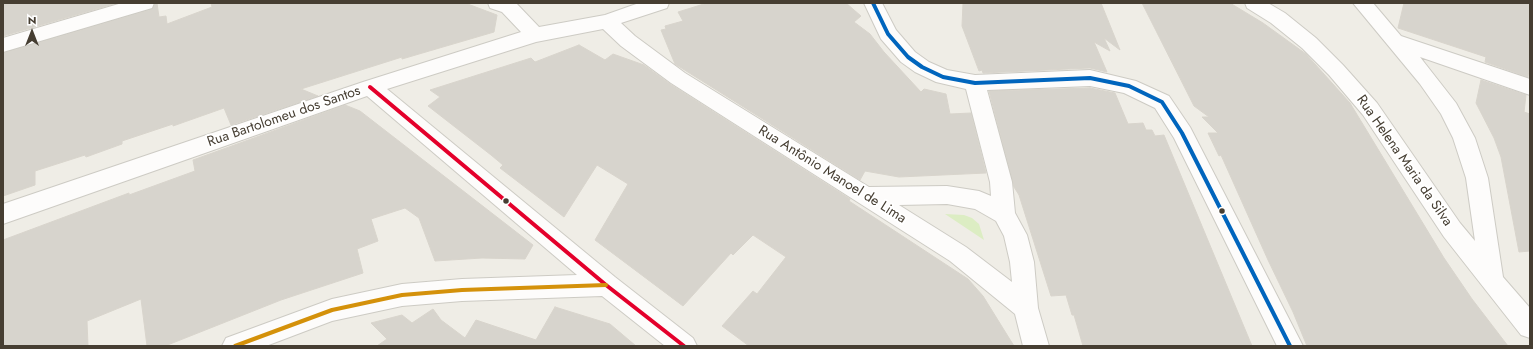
<!DOCTYPE html>
<html>
<head>
<meta charset="utf-8">
<style>
	body { margin:0 }
	#map { position:relative; width:1533px; height:349px; overflow:hidden; background:#efede6; font-family:Jost,sans-serif }
	canvas { display:block }
	.frame { position:absolute; inset:0; border:4px solid #463e32; pointer-events:none }
	.north { position:absolute; left:12px; top:12px; width:40px; height:40px; -webkit-text-stroke:3px #fff; paint-order:stroke; rotate:0deg; font-size:11px; font-weight:700; line-height:16px; text-align:center; color:#463e32 }
	.north::after { content:''; display:block; margin:auto; width:14px; height:18px; background:#463e32; clip-path:polygon(50% 0,100% 100%,50% 72%,0 100%) }
</style>
</head>
<body>
<div id="map">
<canvas width="1533" height="349"></canvas>
<div class="frame"></div>
<div class="north">N</div>
</div>
<script>
const ctx = document.querySelector('canvas').getContext('2d');
ctx.lineJoin = 'round';
function fill(path, color) { ctx.fillStyle = color; ctx.fill(path, 'evenodd'); }
const toPath = rows => new Path2D(rows.map(r => 'M' + r).join(''));
function stroke(path, color, width, dash) { ctx.strokeStyle = color; ctx.lineWidth = width; ctx.lineCap = dash ? 'butt' : 'round'; ctx.setLineDash(dash || []); ctx.stroke(path); }
function label(font, color, halo, rows, align = 'center') {
  ctx.font = font + ' Jost,sans-serif'; ctx.lineWidth = 4; ctx.setLineDash([]); ctx.textBaseline = 'middle'; ctx.strokeStyle = halo; ctx.fillStyle = color; for (const [text, x, y, turn = 0] of rows) {
    ctx.save(); ctx.translate(x, y); ctx.rotate((+turn || 0) * Math.PI / 180); ctx.textAlign = isNaN(turn) ? turn : align; if (halo) ctx.strokeText(text, 0, 0); ctx.fillText(text, 0, 0); ctx.restore();
  }
}
fill(toPath([
	[945,214,964,215,972,218,979,224,984,240]
]), '#dcedc3');
const building = toPath([
	[3,3,117,3,3,36,3,3],
	[155,3,157,3,159,17,166,16,167,24,212,7,211,3,465,3,497,15,494,32,402,59,402,57,301,89,318,96,231,125,224,108,173,126,173,124,122,141,122,144,86,157,85,155,35,171,35,185,3,196,3,53,152,9,155,3],
	[707,3,846,3,861,16,854,22,870,34,884,52,921,92,924,89,946,94,950,114,971,113,986,173,899,177,865,171,860,180,675,64,661,30,666,29,665,26,683,21,678,12,707,3],
	[963,3,1101,3,1120,50,1104,38,1110,51,1094,42,1107,72,1090,68,983,73,982,70,979,71,962,26,963,3],
	[1142,3,1230,3,1263,23,1306,54,1350,103,1444,258,1472,299,1508,346,1307,346,1293,312,1268,260,1221,155,1219,156,1208,133,1218,133,1202,117,1209,117,1194,106,1142,3],
	[1404,3,1530,3,1530,63,1528,77,1485,62,1486,57,1398,28,1404,3],
	[579,45,605,60,613,54,644,65,670,84,850,199,849,201,968,279,983,296,1014,346,749,346,722,326,753,291,757,294,786,257,753,235,733,255,731,253,683,306,595,240,628,184,597,165,564,217,500,168,503,165,491,155,428,106,440,97,430,90,531,58,535,62,579,45],
	[1481,80,1526,95,1524,112,1530,114,1530,251,1519,252,1501,157,1494,138,1476,103,1481,80],
	[1090,88,1115,93,1128,124,1143,123,1146,130,1152,130,1155,136,1164,135,1252,346,1083,346,1074,315,1072,315,1066,295,1051,296,1019,195,1014,187,989,91,1090,88],
	[345,105,360,111,533,245,525,259,482,258,435,261,419,218,405,208,371,219,378,241,357,249,363,273,281,300,165,346,147,346,141,299,87,321,88,346,3,346,3,240,129,193,129,195,195,171,193,160,345,105],
	[555,307,610,324,636,346,377,346,387,339,371,323,402,315,412,323,433,309,441,320,465,338,476,320,536,340,555,307]
]);
fill(building, '#d7d4cd');
stroke(building, '#d8d4cc', 1);
const minor = toPath([
	[122,3,154,3,152,8,3,52,3,38,122,3],
	[488,3,516,3,539,27,605,15,639,3,669,3,667,8,621,23,635,36,685,73,869,187,947,186,979,191,991,196,990,182,966,89,936,82,915,72,901,62,881,39,864,3,882,3,896,30,915,52,929,62,947,70,975,75,1090,70,1136,81,1169,96,1190,127,1303,346,1277,346,1174,138,1155,108,1124,93,1090,86,987,90,1012,182,1015,213,1027,235,1034,262,1038,308,1049,346,1023,346,1015,314,950,261,671,83,621,46,603,29,536,42,387,89,615,277,693,338,697,346,665,346,602,296,462,301,402,306,332,321,266,346,222,346,226,338,332,299,402,284,462,279,577,275,367,96,3,224,3,204,363,82,521,32,502,12,490,8,488,3],
	[947,204,975,209,996,221,1004,236,1010,262,1012,282,966,247,899,205,947,204],
	[1245,3,1268,3,1285,13,1316,38,1343,65,1377,103,1460,223,1475,241,1466,178,1453,138,1441,114,1420,84,1353,3,1373,3,1401,36,1530,79,1530,95,1420,57,1456,103,1475,138,1488,178,1503,277,1530,308,1530,338,1521,335,1444,237,1363,115,1329,75,1302,48,1271,23,1247,8,1245,3]
]);
stroke(minor, '#cdcbc4', 2);
fill(minor, '#fdfcfb');
stroke(toPath([
	[873,3,888,34,908,57,922,67,943,77,975,83,1090,78,1129,86,1162,102,1182,133,1290,346]
]), '#0065bd', 4);
stroke(toPath([
	[370,87,606,285,684,346]
]), '#e4002b', 4);
stroke(toPath([
	[235,346,332,310,402,295,462,290,606,285]
]), '#d4910a', 4);
for (const [x, y, r, color] of [
	[506,201,3.5,"#463e32"],
	[1222,211,3.5,"#463e32"]
]) { const dot = new Path2D(); dot.arc(x, y, r, 0, 2 * Math.PI); ctx.fillStyle = color; ctx.fill(dot); stroke(dot, '#fff', 1.5); }
label('14px', '#463e32', '#fff', [
	["Rua Bartolomeu dos Santos",284,117,-19],
	["Rua Helena Maria da Silva",1404,161,55],
	["Rua Antônio Manoel de Lima",832,175,32]
]);
</script>
</body>
</html>
